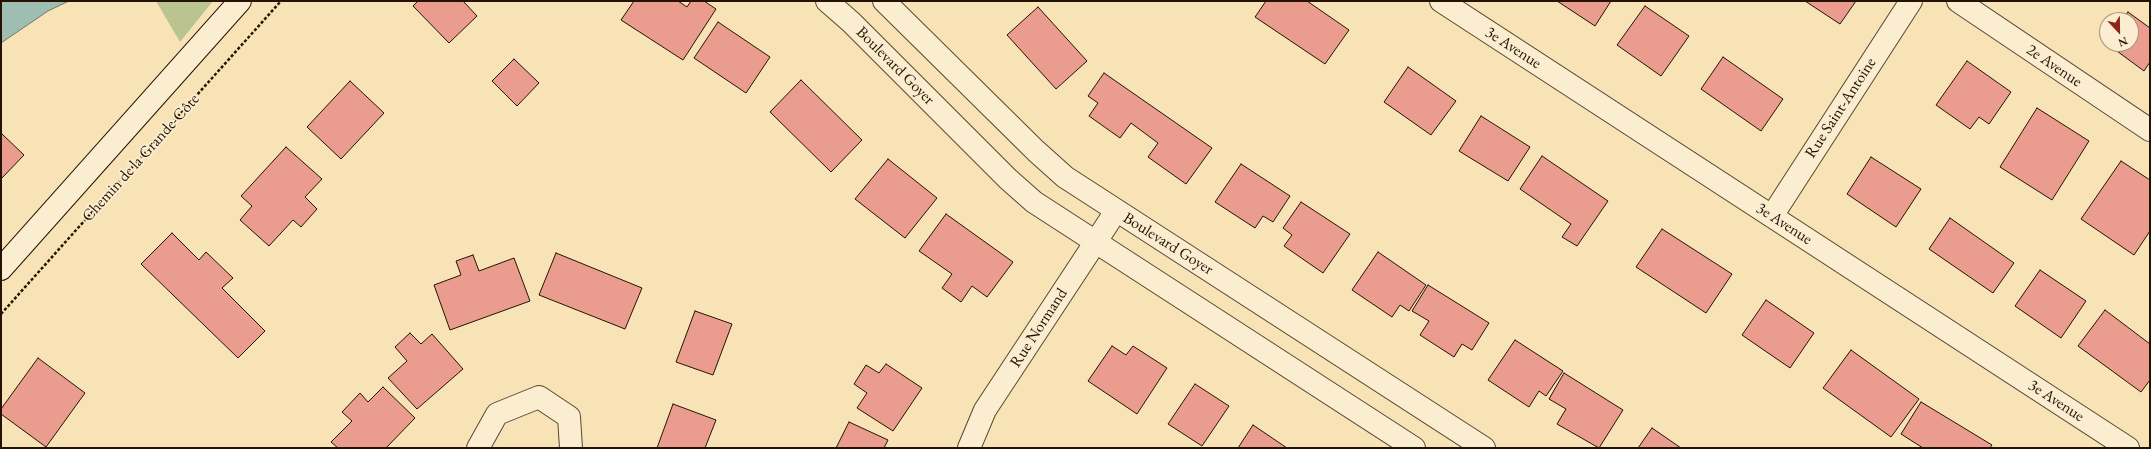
<!DOCTYPE html>
<html>
<head>
<meta charset="utf-8">
<style>
	body { margin:0 }
	#map { position:relative; width:2151px; height:449px; overflow:hidden; background:#f8e3b6; font-family:"EB Garamond",serif }
	canvas { display:block }
	.frame { position:absolute; inset:0; border:2px solid #251202; pointer-events:none }
	.north { position:absolute; left:2099px; top:12px; width:40px; height:40px; box-sizing:border-box; background:#faedd0; border:1px solid #a5957e; border-radius:50%; rotate:158deg; font-size:11px; font-weight:700; line-height:16px; text-align:center; color:#251202 }
	.north::after { content:''; display:block; margin:auto; width:14px; height:18px; background:#8f2418; clip-path:polygon(50% 0,100% 100%,50% 72%,0 100%) }
</style>
</head>
<body>
<div id="map">
<canvas width="2151" height="449"></canvas>
<div class="frame"></div>
<div class="north">N</div>
</div>
<script>
const ctx = document.querySelector('canvas').getContext('2d');
ctx.lineJoin = 'round';
function fill(path, color) { ctx.fillStyle = color; ctx.fill(path, 'evenodd'); }
const toPath = rows => new Path2D(rows.map(r => 'M' + r).join(''));
function stroke(path, color, width, dash) { ctx.strokeStyle = color; ctx.lineWidth = width; ctx.lineCap = dash ? 'butt' : 'round'; ctx.setLineDash(dash || []); ctx.stroke(path); }
function label(font, color, halo, rows, align = 'center') {
  ctx.font = font + ' "EB Garamond",serif'; ctx.lineWidth = 3.5; ctx.setLineDash([]); ctx.textBaseline = 'middle'; ctx.strokeStyle = halo; ctx.fillStyle = color; for (const [text, x, y, turn = 0] of rows) {
    ctx.save(); ctx.translate(x, y); ctx.rotate((+turn || 0) * Math.PI / 180); ctx.textAlign = isNaN(turn) ? turn : align; if (halo) ctx.strokeText(text, 0, 0); ctx.fillText(text, 0, 0); ctx.restore();
  }
}
fill(toPath([
	[156,1,213,1,180,42]
]), '#b9c491');
const water = toPath([
	[1,1,69,1,48,11,1,43,1,1]
]);
fill(water, '#9dbeb1');
stroke(water, '#6d796b', 1);
const building = toPath([
	[418,1,463,1,477,16,449,43,413,6,418,1],
	[634,1,678,1,687,7,691,1,704,1,716,9,683,60,621,20,634,1],
	[1266,1,1307,1,1349,30,1325,64,1255,17,1266,1],
	[1557,1,1611,1,1595,26,1557,1],
	[1805,1,1856,1,1840,24,1805,1],
	[1645,6,1689,36,1661,76,1617,45,1645,6],
	[1038,7,1087,61,1056,89,1007,35,1038,7],
	[2128,12,2150,28,2150,62,2144,71,2106,43,2107,41,2107,44,2131,44,2131,20,2122,20,2128,12],
	[718,22,770,57,746,93,694,58,718,22],
	[1723,57,1783,99,1761,131,1701,89,1723,57],
	[514,59,539,83,517,106,492,81,514,59],
	[1967,61,2011,92,1989,124,1979,117,1970,129,1936,105,1967,61],
	[1408,67,1456,101,1431,135,1384,102,1408,67],
	[1104,73,1212,148,1186,184,1148,157,1158,143,1131,123,1120,138,1089,116,1098,103,1088,96,1104,73],
	[801,80,862,140,831,172,770,112,801,80],
	[350,81,384,113,341,159,307,127,350,81],
	[2037,108,2089,141,2052,200,2000,167,2037,108],
	[1481,116,1530,147,1508,181,1459,151,1481,116],
	[1,133,24,155,1,179,1,133],
	[286,147,322,179,305,197,317,209,301,227,293,220,269,246,240,220,252,206,241,196,286,147],
	[1542,156,1608,201,1577,246,1562,237,1571,224,1520,189,1542,156],
	[1871,157,1921,189,1896,227,1847,194,1871,157],
	[888,159,937,198,905,238,855,199,888,159],
	[2121,161,2150,180,2150,231,2134,255,2081,219,2121,161],
	[1241,164,1290,196,1273,222,1263,216,1255,228,1215,202,1241,164],
	[1301,202,1350,234,1323,273,1284,246,1292,235,1283,228,1301,202],
	[946,214,1013,262,987,297,972,286,961,302,942,288,952,274,919,251,946,214],
	[1950,218,2014,263,1993,293,1929,249,1950,218],
	[1662,229,1732,274,1706,313,1636,267,1662,229],
	[172,233,199,260,206,252,233,278,222,288,265,331,238,358,141,264,172,233],
	[1378,252,1426,285,1409,311,1400,305,1392,317,1352,290,1378,252],
	[556,253,642,288,625,329,539,295,556,253],
	[473,255,479,271,514,258,530,301,450,330,434,285,461,275,456,261,473,255],
	[2040,270,2086,301,2061,338,2015,306,2040,270],
	[1428,285,1489,323,1472,350,1462,344,1454,357,1420,335,1429,321,1412,311,1428,285],
	[1766,300,1814,333,1790,368,1742,335,1766,300],
	[2105,310,2150,344,2150,380,2141,392,2078,346,2105,310],
	[695,311,732,324,713,375,676,362,695,311],
	[410,333,421,344,432,334,463,369,417,409,388,378,407,361,395,347,410,333],
	[1515,340,1563,371,1546,396,1539,391,1529,407,1488,380,1515,340],
	[1112,346,1126,355,1133,346,1167,368,1137,414,1088,381,1112,346],
	[1851,350,1919,399,1891,437,1823,388,1851,350],
	[38,358,85,393,46,447,1,414,1,409,38,358],
	[886,364,922,388,893,431,857,408,867,393,854,384,866,365,879,373,886,364],
	[1564,373,1623,410,1599,448,1557,424,1566,409,1549,399,1564,373],
	[1195,384,1229,406,1202,446,1168,424,1195,384],
	[383,387,415,418,386,448,338,448,331,442,352,421,342,412,360,393,368,402,383,387],
	[1921,402,1992,445,1990,448,1923,448,1901,434,1921,402],
	[673,404,716,420,705,448,657,448,673,404],
	[849,422,888,440,884,448,836,448,849,422],
	[1253,425,1287,448,1238,448,1253,425],
	[1652,428,1681,448,1638,448,1652,428]
]);
fill(building, '#ea9c8e');
stroke(building, '#251202', 1);
const minor = toPath([
	[1441,1,2128,448],
	[1958,1,2150,130],
	[1772,216,1911,1],
	[478,448,497,414,539,397,569,417,571,448],
	[969,448,985,410,1116,211]
]);
const tertiary = toPath([
	[827,1,851,22,1008,179,1034,202,1414,448],
	[884,1,1036,151,1065,177,1484,448]
]);
const secondary = toPath([
	[1,269,240,1]
]);
stroke(minor, '#5a462f', 24);
stroke(tertiary, '#5a462f', 24);
stroke(secondary, '#251202', 24);
stroke(toPath([
	[1,314,281,1]
]), '#251202', 2.5, [3, 2]);
stroke(minor, '#faedd0', 22);
stroke(tertiary, '#faedd0', 22);
stroke(secondary, '#faedd0', 22);
label('16px', '#251202', '#faedd0', [
	["3e Avenue",1513,48,33],
	["Boulevard Goyer",895,66,45],
	["2e Avenue",2054,66,34],
	["Rue Saint-Antoine",1841,108,-57],
	["Chemin de la Grande-Côte",141,158,-48],
	["3e Avenue",1784,224,33],
	["Boulevard Goyer",1168,244,32],
	["Rue Normand",1039,328,-57],
	["3e Avenue",2056,401,33]
]);
</script>
</body>
</html>
